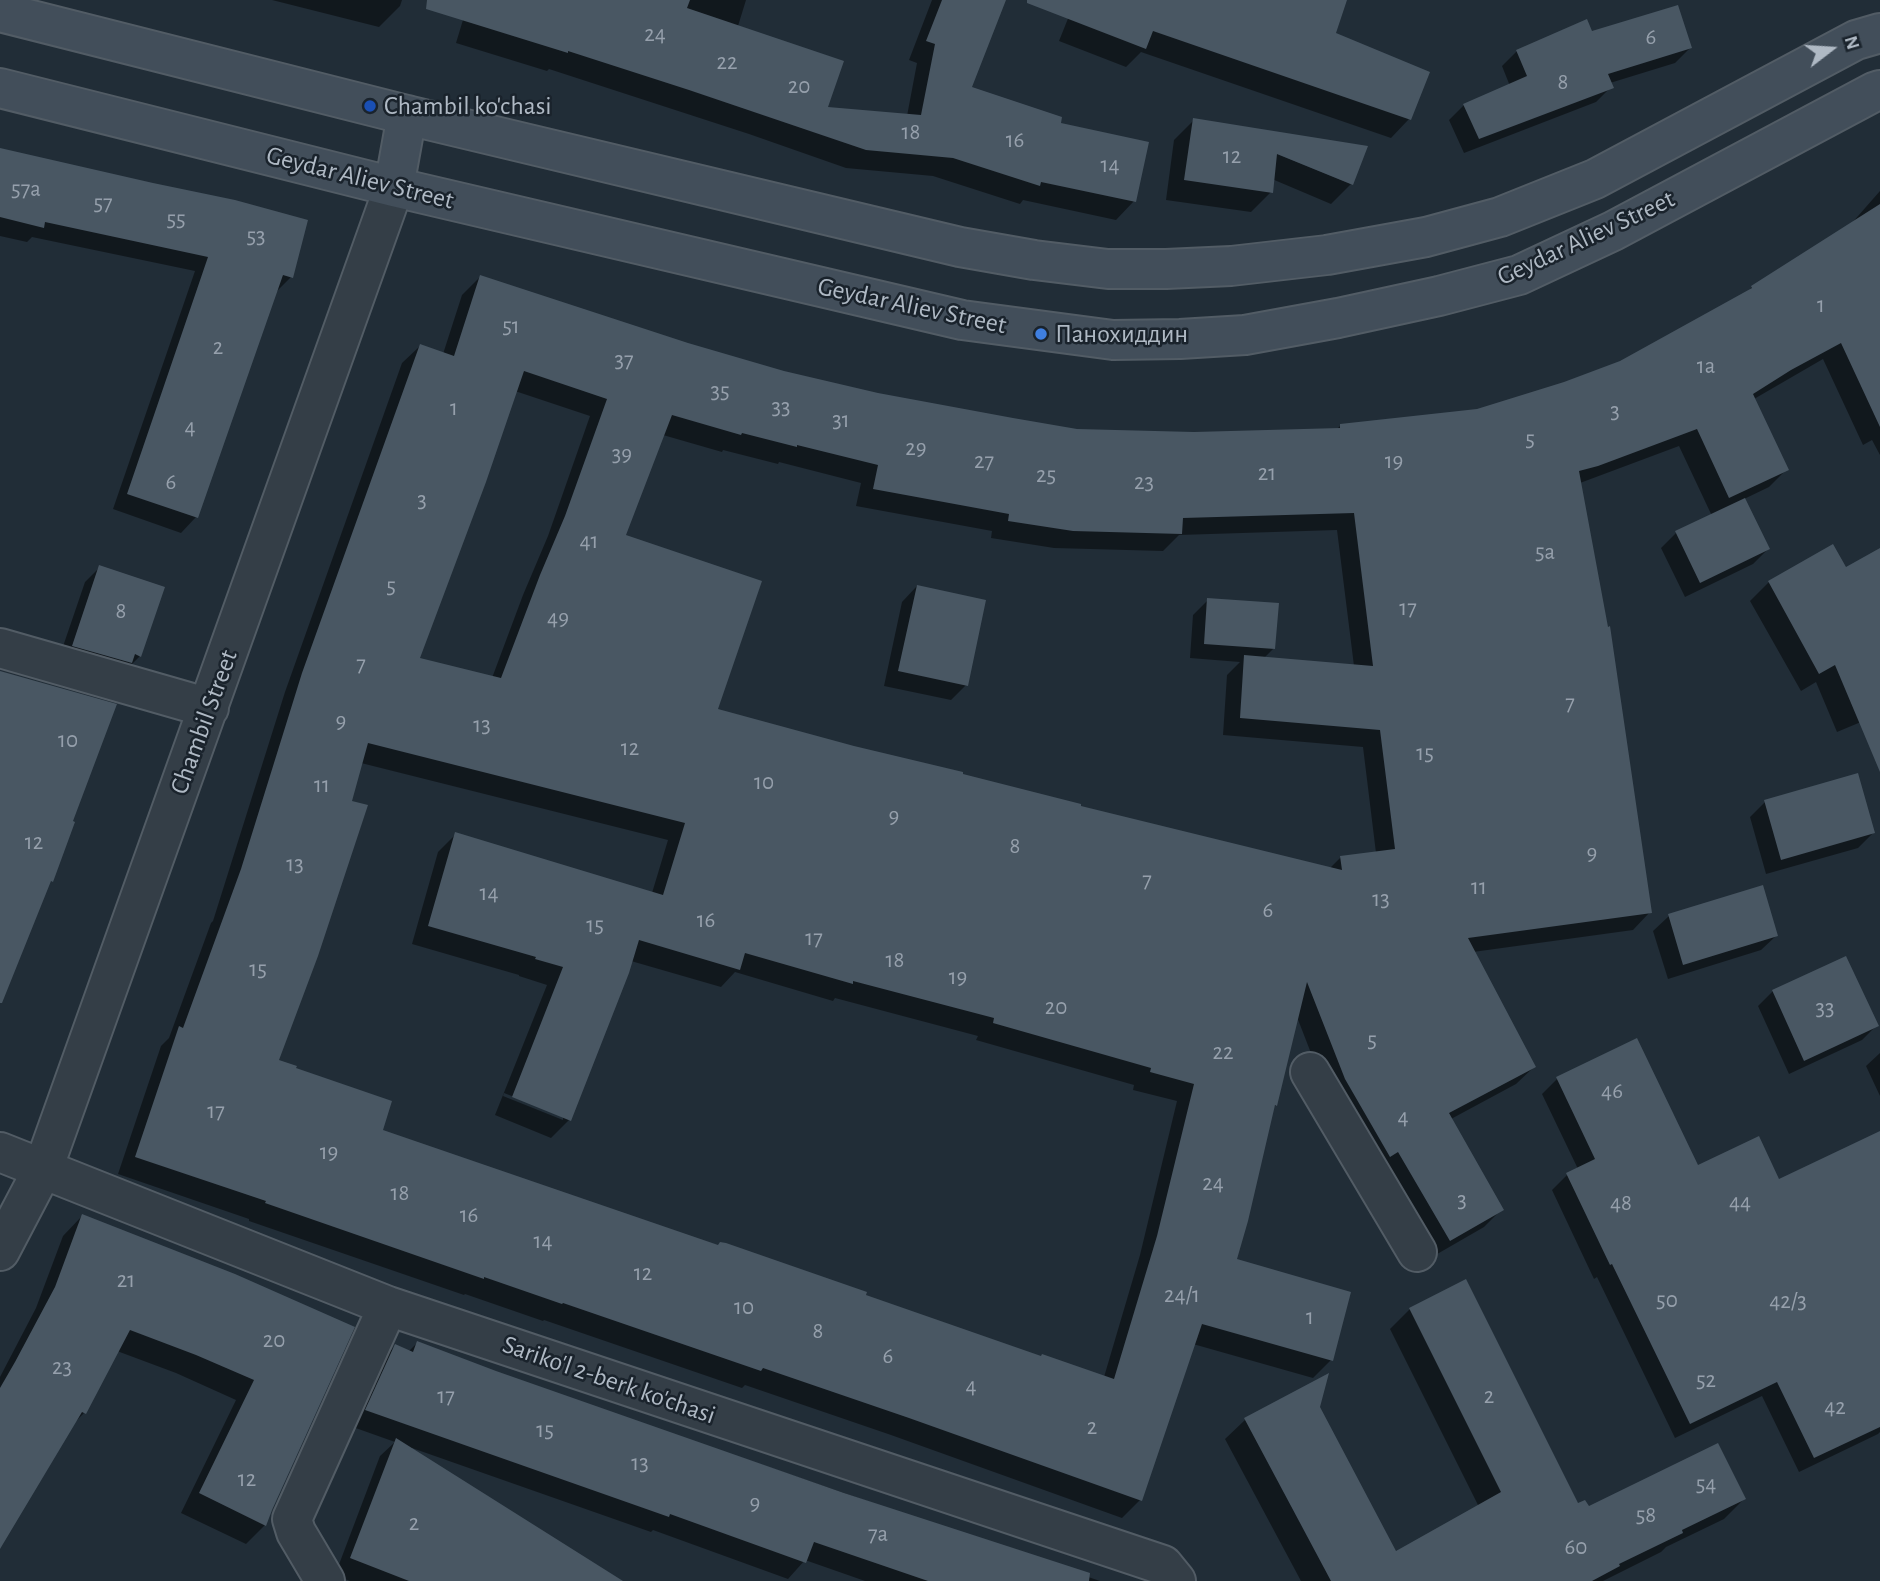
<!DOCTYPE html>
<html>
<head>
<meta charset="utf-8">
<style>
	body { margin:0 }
	#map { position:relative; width:1880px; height:1581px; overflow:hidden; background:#212d37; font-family:"Alegreya Sans",sans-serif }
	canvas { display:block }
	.north { position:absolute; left:1796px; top:14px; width:70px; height:70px; -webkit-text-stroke:5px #1a232c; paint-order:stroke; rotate:73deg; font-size:19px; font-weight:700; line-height:28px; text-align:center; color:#afb9c4 }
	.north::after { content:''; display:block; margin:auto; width:24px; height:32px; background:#afb9c4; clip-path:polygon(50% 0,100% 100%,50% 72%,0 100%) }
</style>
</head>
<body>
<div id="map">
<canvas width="1880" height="1581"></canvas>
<div class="north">N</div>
</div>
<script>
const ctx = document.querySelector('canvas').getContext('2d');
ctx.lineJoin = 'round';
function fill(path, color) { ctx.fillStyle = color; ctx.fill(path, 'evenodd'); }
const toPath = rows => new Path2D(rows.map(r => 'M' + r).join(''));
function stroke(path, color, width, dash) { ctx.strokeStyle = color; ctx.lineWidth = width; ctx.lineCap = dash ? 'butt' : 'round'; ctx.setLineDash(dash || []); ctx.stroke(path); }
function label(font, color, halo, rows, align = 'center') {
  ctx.font = font + ' "Alegreya Sans",sans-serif'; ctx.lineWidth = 5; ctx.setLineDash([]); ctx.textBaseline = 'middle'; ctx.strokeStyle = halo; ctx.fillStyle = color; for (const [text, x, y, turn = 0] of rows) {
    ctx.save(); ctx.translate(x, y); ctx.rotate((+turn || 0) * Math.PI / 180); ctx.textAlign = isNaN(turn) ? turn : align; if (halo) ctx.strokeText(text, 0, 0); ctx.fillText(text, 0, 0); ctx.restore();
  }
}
fill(toPath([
	[272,0,402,0,400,6,379,27],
	[469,0,746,0,738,26,826,109,907,116,917,63,909,60,932,0,1005,0,970,88,1058,124,1134,201,1116,220,1023,200,1020,204,933,176,846,168,749,134,549,69,547,71,456,43],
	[1058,0,1345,0,1334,34,1409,119,1391,138,1141,52,1126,67,1059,41,1073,6],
	[1591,33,1690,48,1675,63,1610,83,1611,87,1596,102,1464,153,1449,120,1464,105,1510,86,1502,66,1517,51],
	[1194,120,1351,184,1331,204,1272,179,1271,192,1251,212,1166,200,1174,140],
	[0,150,291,277,276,292,196,517,181,533,113,509,195,271,32,237,27,242,0,236],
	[1880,191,1880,455,1872,440,1863,445,1823,359,1754,399,1787,469,1769,487,1744,499,1768,549,1753,564,1685,597,1661,548,1676,533,1712,516,1679,446,1580,483,1650,912,1633,930,1473,952,1534,1067,1516,1084,1451,1119,1502,1209,1484,1227,1432,1257,1328,1097,1297,1017,1276,1105,1272,1108,1235,1260,1331,1360,1313,1378,1193,1344,1140,1500,1122,1518,891,1435,745,1385,742,1388,544,1320,543,1321,465,1294,464,1295,249,1221,249,1219,118,1174,161,1046,169,1038,211,923,213,921,285,692,402,363,420,346,443,354,462,295,480,277,687,345,783,373,878,395,1077,431,1194,434,1336,430,1341,425,1477,411,1565,384,1621,363,1747,293,1752,287,1851,224],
	[515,391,590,416,548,536,523,595,492,678,418,659],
	[663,435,722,452,723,450,778,464,779,462,861,483,856,506,992,531,991,538,1054,548,1163,551,1179,535,1337,530,1354,666,1264,658,1274,648,1208,600,1193,615,1190,658,1240,662,1227,675,1223,735,1363,747,1376,853,1341,857,1329,869,1079,807,716,710,624,536],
	[361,763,668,840,652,893,456,834,438,852,412,944,519,975,519,976,547,985,495,1115,551,1138,569,1120,631,961,721,987,735,972,833,1001,835,998,978,1036,976,1040,1134,1085,1133,1090,1177,1101,1140,1255,1104,1377,1040,1357,380,1131,277,1061],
	[504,1093,563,1116,563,1120,503,1096],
	[1880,550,1880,714,1837,732,1816,682,1801,691,1750,601,1769,582,1845,569],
	[100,567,140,656,125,671,58,661,85,582],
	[917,586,966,685,951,700,884,686,902,602],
	[1765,802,1873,833,1858,848,1766,874,1750,817],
	[1669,916,1777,935,1761,950,1668,979,1653,931],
	[1773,991,1877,1025,1862,1040,1789,1074,1758,1006],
	[1636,1040,1697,1167,1779,1182,1880,1133,1880,1432,1878,1434,1799,1472,1762,1396,1675,1438,1597,1277,1594,1279,1552,1190,1567,1175,1578,1169,1542,1094,1557,1079],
	[1880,1053,1880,1096,1866,1066],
	[82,1216,352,1327,265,1525,246,1544,181,1513,236,1400,176,1373,117,1351,84,1413,72,1425,0,1546,0,1377,36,1308,63,1236],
	[1410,1309,1578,1506,1588,1509,1744,1499,1724,1519,1666,1547,1661,1552,1603,1581,1301,1581,1225,1439,1245,1420,1318,1407,1396,1554,1479,1507,1390,1329],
	[417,1343,495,1373,1100,1581,865,1581,805,1560,788,1579,653,1530,651,1532,412,1448,412,1449,577,1581,350,1581,335,1575,380,1456,395,1442,350,1426,379,1363,395,1346,408,1352]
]), '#0007');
fill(toPath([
	[427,0,690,0,687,8,844,61,828,107,921,115,935,44,926,41,942,0,1006,0,972,87,1062,117,1061,123,1149,142,1136,202,1041,182,1040,186,953,158,866,150,689,90,568,51,568,53,426,9],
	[1027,0,1347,0,1336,33,1430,72,1411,120,1153,31,1146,49,1027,3],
	[1678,5,1692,48,1608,74,1614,88,1479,139,1463,104,1527,76,1516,50,1587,19,1592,31],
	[1193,118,1255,128,1368,146,1353,185,1277,154,1273,193,1184,180],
	[0,148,153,183,235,200,308,220,293,278,283,275,198,518,127,494,208,257,45,222,44,228,0,217],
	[1880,204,1880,427,1841,343,1791,370,1753,394,1789,470,1729,498,1697,429,1598,466,1579,471,1608,627,1610,626,1652,913,1468,938,1536,1067,1449,1113,1504,1210,1450,1241,1398,1152,1390,1157,1345,1079,1307,982,1277,1106,1275,1105,1248,1221,1237,1259,1351,1292,1333,1361,1202,1324,1142,1501,909,1418,763,1368,761,1371,563,1303,562,1304,484,1277,484,1279,265,1203,266,1201,135,1157,179,1026,183,1028,241,869,302,673,420,344,454,356,480,275,688,343,784,371,878,393,1013,418,1077,429,1194,432,1340,428,1340,424,1477,409,1564,382,1620,361,1752,288,1751,286],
	[524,371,607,399,565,516,540,575,501,678,420,658,486,482],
	[672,415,741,435,742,433,797,447,797,445,878,465,873,489,1009,514,1008,521,1073,531,1182,534,1183,518,1354,513,1373,666,1244,655,1240,718,1380,730,1395,849,1340,856,1342,870,1081,806,1081,804,963,774,963,772,854,746,718,709,762,581,626,535],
	[368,743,685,823,663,895,455,832,428,926,536,957,535,959,563,967,512,1097,571,1121,629,973,639,940,740,970,745,953,853,984,853,981,994,1018,993,1023,1151,1068,1150,1072,1194,1084,1157,1236,1114,1379,1042,1354,1041,1356,866,1295,867,1292,726,1243,720,1242,718,1245,383,1130,392,1101,296,1068,297,1066,279,1060,318,956,368,805,352,801],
	[1745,498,1770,549,1700,583,1675,531],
	[1833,544,1846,567,1880,548,1880,772,1835,665,1819,674,1768,581],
	[99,565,165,587,141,657,135,654,132,663,72,646],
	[917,585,986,600,968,686,898,671],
	[1207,598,1279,603,1275,649,1204,644],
	[0,671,117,704,73,821,75,822,53,882,51,881,2,1003,0,1003],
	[1858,773,1875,833,1781,860,1764,800],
	[1763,885,1778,936,1683,965,1668,914],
	[1846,956,1879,1026,1804,1061,1772,990],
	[1637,1038,1698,1165,1759,1136,1779,1179,1880,1131,1880,1427,1814,1458,1777,1382,1690,1424,1612,1264,1610,1265,1566,1173,1595,1159,1556,1077],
	[82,1214,235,1274,355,1327,272,1510,266,1526,199,1493,254,1380,196,1355,130,1330,86,1414,82,1412,0,1549,0,1388,15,1362,55,1287],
	[1466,1279,1578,1503,1585,1500,1589,1506,1718,1443,1746,1499,1682,1530,1683,1533,1619,1564,1620,1566,1592,1581,1331,1581,1244,1418,1329,1373,1320,1407,1396,1551,1501,1492,1409,1308],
	[417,1341,496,1371,844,1493,1090,1573,1089,1581,928,1581,814,1542,806,1563,670,1514,669,1517,365,1410,395,1344,413,1352],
	[396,1438,623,1581,409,1581,350,1558]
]), '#495763');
const minor = toPath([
	[0,648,209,708],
	[1310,1072,1417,1252],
	[0,1152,388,1306,1163,1565,1176,1581],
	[0,1251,43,1169,394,187],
	[325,1581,296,1532,292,1519,388,1306]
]);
const secondary = toPath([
	[0,12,407,115,960,247,1034,260,1108,269,1166,269,1231,266,1327,255,1426,237,1500,217,1595,179,1856,40,1880,33],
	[0,88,394,187,962,320,1113,340,1180,339,1245,335,1338,318,1439,296,1519,275,1613,231,1874,92,1880,90],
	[394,187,407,115]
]);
stroke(minor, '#525c65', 42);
stroke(secondary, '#525c65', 42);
stroke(minor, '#343e47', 38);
stroke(secondary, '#424e5a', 38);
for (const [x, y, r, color] of [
	[370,106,7,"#1a4fb4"],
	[1041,334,7,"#3f7fe0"]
]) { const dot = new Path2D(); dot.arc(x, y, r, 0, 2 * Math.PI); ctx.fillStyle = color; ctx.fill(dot); stroke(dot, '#1a232c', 2.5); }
label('23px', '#96a0ac', null, [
	["24",655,34],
	["6",1651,37],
	["22",727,62],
	["8",1563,82],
	["20",799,86],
	["18",911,132],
	["16",1015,140],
	["12",1232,156],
	["14",1110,165],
	["57a",26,189],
	["57",103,203],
	["55",176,219],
	["53",256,236],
	["1",1821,305],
	["51",511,326],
	["2",218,347],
	["37",624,360],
	["1a",1706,366],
	["35",720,391],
	["33",781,407],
	["1",454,408],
	["3",1615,411],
	["31",841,420],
	["4",190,427],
	["5",1530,439],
	["29",916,448],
	["39",622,454],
	["27",984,461],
	["19",1394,461],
	["21",1267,473],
	["25",1046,475],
	["6",171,482],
	["23",1144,482],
	["3",422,500],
	["41",589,541],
	["5a",1545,552],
	["5",391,586],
	["17",1408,608],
	["8",121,611],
	["49",558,618],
	["7",361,664],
	["7",1570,703],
	["9",341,721],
	["13",482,725],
	["10",68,740],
	["12",630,748],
	["15",1425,753],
	["10",764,782],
	["11",322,785],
	["9",894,816],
	["12",34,842],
	["8",1015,846],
	["9",1592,853],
	["13",295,864],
	["7",1147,880],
	["11",1479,887],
	["14",489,893],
	["13",1381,899],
	["6",1268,910],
	["16",706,920],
	["15",595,925],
	["17",814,938],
	["18",895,960],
	["15",258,969],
	["19",958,977],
	["20",1056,1007],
	["33",1825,1008],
	["5",1372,1040],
	["22",1223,1052],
	["46",1612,1091],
	["17",216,1111],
	["4",1403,1117],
	["19",329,1152],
	["24",1213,1183],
	["18",400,1193],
	["3",1462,1200],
	["44",1740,1202],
	["48",1621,1203],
	["16",469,1215],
	["14",543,1241],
	["12",643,1273],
	["21",126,1280],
	["24/1",1182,1295],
	["50",1667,1300],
	["42/3",1788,1301],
	["10",744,1307],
	["1",1310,1317],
	["8",818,1331],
	["20",274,1340],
	["6",888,1356],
	["23",62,1367],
	["52",1706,1380],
	["4",971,1386],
	["17",446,1396],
	["2",1489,1396],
	["42",1835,1407],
	["2",1092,1427],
	["15",545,1430],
	["13",640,1463],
	["12",247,1479],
	["54",1706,1484],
	["9",755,1503],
	["58",1646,1515],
	["2",414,1523],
	["7a",878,1534],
	["60",1576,1547]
]);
label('26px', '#afb9c4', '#1a232c', [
	["Chambil ko'chasi",384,106],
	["Панохиддин",1055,334]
], 'left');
label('26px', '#afb9c4', '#1a232c', [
	["Geydar Aliev Street",360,178,14],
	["Geydar Aliev Street",1586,238,-25],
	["Geydar Aliev Street",912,306,12],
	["Chambil Street",204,722,-70],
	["Sariko'l 2-berk ko'chasi",609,1380,19]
]);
</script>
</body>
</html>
